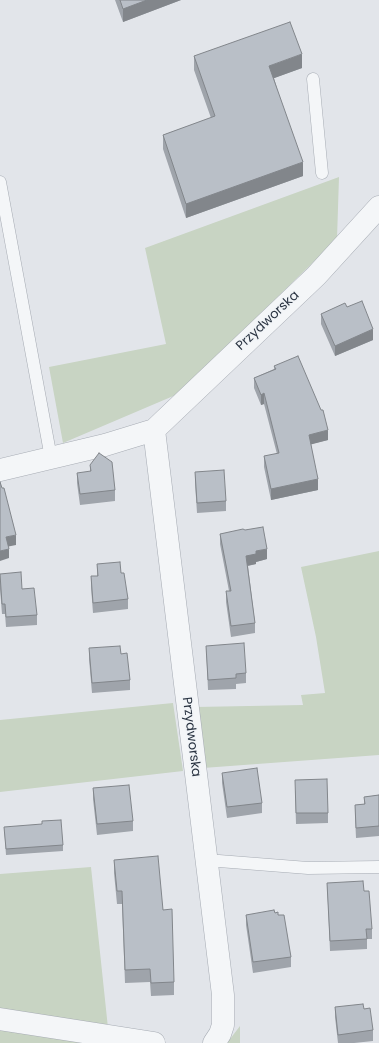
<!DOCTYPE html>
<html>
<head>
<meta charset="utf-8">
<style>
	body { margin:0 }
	canvas { display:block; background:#e2e5ea }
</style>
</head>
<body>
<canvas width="379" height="1043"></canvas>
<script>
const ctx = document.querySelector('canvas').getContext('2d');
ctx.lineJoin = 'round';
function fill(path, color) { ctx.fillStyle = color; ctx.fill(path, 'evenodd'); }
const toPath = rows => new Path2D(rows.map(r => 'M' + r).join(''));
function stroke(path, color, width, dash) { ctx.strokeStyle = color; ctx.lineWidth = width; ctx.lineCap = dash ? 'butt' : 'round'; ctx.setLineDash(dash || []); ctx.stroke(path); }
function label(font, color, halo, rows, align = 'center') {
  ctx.font = font + ' Poppins,sans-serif'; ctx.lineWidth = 3; ctx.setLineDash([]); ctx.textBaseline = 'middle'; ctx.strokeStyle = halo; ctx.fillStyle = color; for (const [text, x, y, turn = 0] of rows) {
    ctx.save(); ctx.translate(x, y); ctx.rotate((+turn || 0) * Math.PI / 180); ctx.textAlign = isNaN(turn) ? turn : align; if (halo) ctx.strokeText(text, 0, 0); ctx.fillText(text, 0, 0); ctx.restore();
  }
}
fill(toPath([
	[339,177,337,239,178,394,63,443,49,367,166,344,145,248],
	[379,551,379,755,203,768,195,707,303,705,301,695,325,693,316,637,301,567],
	[173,703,183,771,0,792,0,720],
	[91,867,108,1028,0,1010,0,874],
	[0,1025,106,1043,0,1043],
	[240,1026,240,1043,227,1043]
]), '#c8d4c3');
const lane = toPath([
	[313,79,322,173],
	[0,182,51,458],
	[206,860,308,868,379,867]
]);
const street = toPath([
	[154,430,223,995,223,1025,220,1034,214,1043],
	[0,470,105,445,154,430,316,276,379,207],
	[0,1019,154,1043]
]);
stroke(lane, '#a7acb4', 13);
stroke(street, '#a7acb4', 23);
stroke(lane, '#f4f6f8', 12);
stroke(street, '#f4f6f8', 22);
fill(toPath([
	[115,0,181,0,123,22],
	[194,56,302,68,274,78,303,176,186,218,163,149,163,135,211,118,194,70],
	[347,307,373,340,335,356,321,324,321,314],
	[274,366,328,440,311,444,318,490,271,500,264,467,264,456,277,454,264,404,261,405,254,388,254,378,274,369],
	[90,465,115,490,115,501,80,505,77,483,77,473,90,472],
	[195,472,226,501,226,511,197,513,195,483],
	[245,530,267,559,256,562,256,564,248,566,255,623,255,633,231,637,226,602,226,591,229,591,220,544,220,534],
	[97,564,121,573,128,599,128,609,93,613,91,587,91,576,97,576],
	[0,574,22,589,37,615,37,625,6,627,5,614,2,614,0,589],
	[206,646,246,673,246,683,236,684,236,689,208,690],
	[89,648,121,654,130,680,130,690,92,693,89,659],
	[222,773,262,803,262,813,227,818,222,783],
	[93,788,133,821,133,831,97,835,93,799],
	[295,790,328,813,328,823,296,824],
	[379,795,379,836,356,838,355,816,355,805,364,804,364,797],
	[4,827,63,845,63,851,6,855],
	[114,860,163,910,174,982,174,995,151,996,150,982,125,983,122,904,117,904,114,873],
	[327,883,364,891,372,929,372,939,367,939,367,949,330,951],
	[275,913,278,915,291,957,291,967,253,973,246,925,246,915],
	[335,1007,364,1009,373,1030,373,1041,354,1043,338,1043,335,1017]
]), '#9fa4ab');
fill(toPath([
	[147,0,181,0,123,22,123,9],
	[302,54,302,68,269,80,269,66],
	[303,162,303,176,186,218,186,204],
	[373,329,373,340,335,356,335,346],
	[264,393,264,404,261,405,261,395],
	[328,430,328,440,309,445,309,435],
	[318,479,318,490,271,500,271,489],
	[16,535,16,545,6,547,6,537],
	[9,549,9,558,0,561,0,551],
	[267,549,267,559,256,562,256,564,246,566,246,556,256,551]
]), '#82868b');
const building = toPath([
	[120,0,147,0,123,9,120,0],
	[290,22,302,54,269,66,303,162,186,204,163,135,215,116,194,56,290,22],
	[362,301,373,329,335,346,321,314,345,303,347,307,362,301],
	[298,356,321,410,323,410,328,430,309,435,318,479,271,489,264,456,279,453,264,393,261,395,254,378,276,369,274,366,298,356],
	[99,453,112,462,115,490,80,494,77,473,91,471,90,465,99,453],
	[224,470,226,501,197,503,195,472,224,470],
	[0,482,2,488,4,488,16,535,6,537,9,549,0,551,0,482],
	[263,527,267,549,256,551,256,554,246,556,255,623,231,626,226,591,231,591,220,534,243,529,245,530,263,527],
	[120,562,121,573,124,573,128,599,93,603,91,576,98,576,97,564,120,562],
	[21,572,22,589,34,588,37,615,6,617,5,604,2,604,0,574,21,572],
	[244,643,246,673,236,674,236,678,208,680,206,646,244,643],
	[120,646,121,654,127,653,130,680,92,683,89,648,120,646],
	[257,768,262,803,227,807,222,773,257,768],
	[327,779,328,813,296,813,295,780,327,779],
	[129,785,133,821,97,824,93,788,129,785],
	[379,795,379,826,356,828,355,805,365,804,364,797,379,795],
	[61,820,63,845,6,849,4,827,42,824,42,821,61,820],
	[158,856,163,910,172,909,174,982,151,983,150,969,125,970,122,891,117,891,114,860,158,856],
	[363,881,364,891,369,891,372,929,366,929,367,939,330,941,327,883,363,881],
	[274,910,275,913,278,912,278,915,284,915,291,957,253,962,246,915,274,910],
	[363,1004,364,1009,370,1008,373,1030,338,1035,335,1007,363,1004]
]);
fill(building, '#b9bfc7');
stroke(building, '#82868b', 1);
label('13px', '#2a3442', '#f1f4f7', [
	["Przydworska",268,321,-43],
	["Przydworska",191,737,83]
]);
</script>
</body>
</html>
